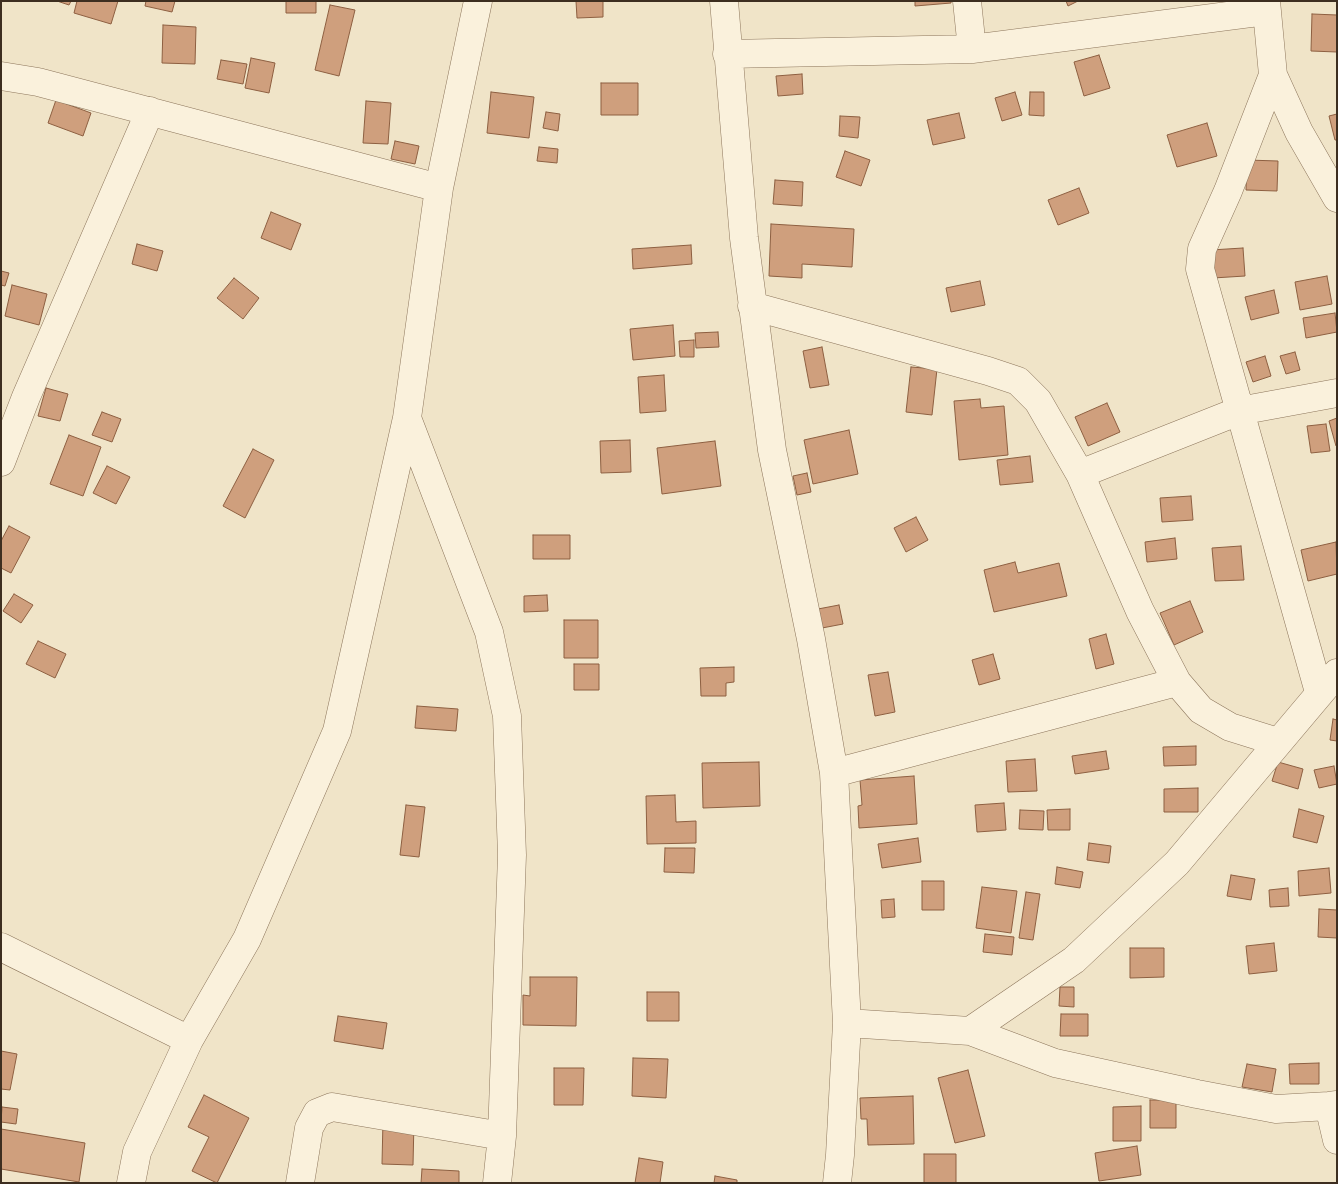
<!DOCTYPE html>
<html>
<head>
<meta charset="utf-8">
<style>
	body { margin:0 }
	#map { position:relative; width:1338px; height:1184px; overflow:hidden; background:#f0e4c8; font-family:"Playfair Display",serif }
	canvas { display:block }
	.frame { position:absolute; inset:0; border:2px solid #3d2e20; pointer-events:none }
</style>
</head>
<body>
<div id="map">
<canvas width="1338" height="1184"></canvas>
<div class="frame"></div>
</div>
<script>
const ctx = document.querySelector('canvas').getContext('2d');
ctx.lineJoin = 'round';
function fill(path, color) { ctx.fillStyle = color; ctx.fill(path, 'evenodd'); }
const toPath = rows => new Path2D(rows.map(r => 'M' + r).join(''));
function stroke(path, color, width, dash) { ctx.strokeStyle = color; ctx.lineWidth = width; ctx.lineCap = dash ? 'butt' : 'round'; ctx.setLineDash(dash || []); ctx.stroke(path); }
const building = toPath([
	[57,1,71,1,69,5,57,1],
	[77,1,118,1,111,24,74,13,77,1],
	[146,1,175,1,172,12,145,6,146,1],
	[286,1,316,1,316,13,286,13,286,1],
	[576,1,603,1,603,17,577,18,576,1],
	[915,1,951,1,951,3,915,6,915,1],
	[1066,1,1078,1,1068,6,1066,1],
	[330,5,355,10,339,76,315,70,330,5],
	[1312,14,1337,15,1337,52,1311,51,1312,14],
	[163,25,196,27,195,64,162,63,163,25],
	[1099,55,1110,88,1084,96,1074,62,1099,55],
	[251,58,275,63,269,93,245,88,251,58],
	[221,60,247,64,243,84,217,79,221,60],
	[802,74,803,94,778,96,776,76,802,74],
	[601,83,638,83,638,115,601,115,601,83],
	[491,92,534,97,529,138,487,133,491,92],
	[1015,92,1022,115,1002,121,995,98,1015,92],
	[1030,92,1044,92,1044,116,1029,115,1030,92],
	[56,100,91,113,83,136,48,123,56,100],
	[366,101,391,103,388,144,363,143,366,101],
	[546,112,560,114,558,131,543,128,546,112],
	[959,113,965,138,933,145,927,120,959,113],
	[1337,114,1337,140,1335,140,1329,116,1337,114],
	[840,116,860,117,858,138,839,136,840,116],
	[1207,123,1217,156,1177,167,1167,135,1207,123],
	[395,141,419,146,415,164,391,159,395,141],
	[539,147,558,149,557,163,537,161,539,147],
	[845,151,870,160,861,186,836,177,845,151],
	[1247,160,1278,161,1277,191,1246,190,1247,160],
	[775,180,803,182,802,206,773,204,775,180],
	[1079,188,1089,213,1058,225,1048,200,1079,188],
	[271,212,301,224,291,250,261,238,271,212],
	[771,224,854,229,852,267,802,264,802,278,769,276,771,224],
	[137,244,163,251,157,271,132,264,137,244],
	[691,245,692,264,633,269,632,249,691,245],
	[1243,248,1245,276,1213,278,1211,250,1243,248],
	[1,271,9,273,5,286,1,285,1,271],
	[1327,276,1332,304,1300,310,1295,282,1327,276],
	[234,278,259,298,243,319,217,298,234,278],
	[980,281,985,305,951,312,946,288,980,281],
	[12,285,47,294,39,325,5,316,12,285],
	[1274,290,1279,313,1251,320,1245,297,1274,290],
	[1335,313,1337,332,1306,338,1303,318,1335,313],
	[673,325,675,356,633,360,630,329,673,325],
	[718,332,719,347,696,348,695,333,718,332],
	[694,340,694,357,680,357,679,341,694,340],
	[822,347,829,385,810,388,803,351,822,347],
	[1295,352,1300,370,1286,374,1280,356,1295,352],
	[1265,356,1271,376,1253,382,1246,362,1265,356],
	[911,367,937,369,932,415,906,412,911,367],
	[664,375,666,411,640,413,638,377,664,375],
	[46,388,68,394,60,421,38,416,46,388],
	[980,399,981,408,1004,406,1008,455,959,460,954,401,980,399],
	[1107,403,1120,432,1088,446,1075,417,1107,403],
	[102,412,121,419,112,442,92,435,102,412],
	[1337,418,1337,446,1336,446,1329,421,1337,418],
	[1326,424,1330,451,1311,453,1307,426,1326,424],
	[849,430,858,474,813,484,804,440,849,430],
	[69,435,101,447,83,496,50,484,69,435],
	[630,440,631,472,601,473,600,441,630,440],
	[715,441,721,486,662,494,657,448,715,441],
	[253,449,274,460,245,518,223,506,253,449],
	[1030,456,1033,482,1000,485,997,460,1030,456],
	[107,466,130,477,116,504,93,493,107,466],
	[807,473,811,492,797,495,793,476,807,473],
	[1191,496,1193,520,1162,522,1160,498,1191,496],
	[916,517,928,540,906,552,894,528,916,517],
	[9,526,30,537,11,573,1,568,1,541,9,526],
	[533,535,570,535,570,559,533,559,533,535],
	[1175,538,1177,559,1147,562,1145,542,1175,538],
	[1336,542,1337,574,1308,581,1301,550,1336,542],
	[1241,546,1244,580,1215,581,1212,548,1241,546],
	[1015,562,1018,573,1059,563,1067,596,994,612,984,570,1015,562],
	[14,594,33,605,21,623,3,611,14,594],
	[547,595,548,611,524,612,524,596,547,595],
	[1190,601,1203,632,1174,645,1160,613,1190,601],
	[839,605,843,624,822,628,818,609,839,605],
	[564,620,598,620,598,658,564,658,564,620],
	[1106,634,1114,664,1096,669,1089,639,1106,634],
	[38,641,66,654,55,678,26,664,38,641],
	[993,654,1000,679,979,685,972,660,993,654],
	[574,664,599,664,599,690,574,690,574,664],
	[734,667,734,682,726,683,726,696,701,696,700,668,734,667],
	[888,672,895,712,875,716,868,675,888,672],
	[417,706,458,709,456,731,415,728,417,706],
	[1333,719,1337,720,1337,741,1330,740,1333,719],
	[1196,746,1196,765,1164,766,1163,747,1196,746],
	[1106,751,1109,769,1075,774,1072,756,1106,751],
	[1035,759,1037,791,1008,792,1006,761,1035,759],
	[759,762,760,806,703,808,702,763,759,762],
	[1278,762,1303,769,1298,789,1272,781,1278,762],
	[1334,766,1337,784,1319,788,1314,770,1334,766],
	[914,776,917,824,859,828,858,806,862,805,860,780,914,776],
	[1198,788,1198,812,1164,812,1164,789,1198,788],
	[675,795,676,822,696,821,696,843,647,844,646,796,675,795],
	[1004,803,1006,830,977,832,975,805,1004,803],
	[406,805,425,807,419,857,400,855,406,805],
	[1070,809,1070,830,1048,830,1047,810,1070,809],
	[1299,809,1324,816,1317,843,1293,837,1299,809],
	[1020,810,1044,811,1043,830,1019,829,1020,810],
	[918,838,921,862,882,868,878,844,918,838],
	[1089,843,1111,846,1109,863,1087,860,1089,843],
	[665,848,695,848,694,873,664,872,665,848],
	[1057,867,1083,872,1080,888,1055,884,1057,867],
	[1329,868,1331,893,1299,896,1298,871,1329,868],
	[1231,875,1255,879,1251,900,1227,896,1231,875],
	[922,881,944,881,944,910,922,910,922,881],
	[982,887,1017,891,1011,933,976,928,982,887],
	[1288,888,1289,906,1270,907,1269,890,1288,888],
	[1026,892,1040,894,1033,940,1019,938,1026,892],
	[894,899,895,917,882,918,881,900,894,899],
	[1319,909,1337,910,1337,938,1318,937,1319,909],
	[985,934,1014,937,1012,955,983,952,985,934],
	[1274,943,1277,971,1249,974,1246,946,1274,943],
	[1130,948,1164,948,1164,977,1130,978,1130,948],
	[530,977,577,977,576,1026,523,1025,523,995,530,996,530,977],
	[1060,987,1074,987,1074,1007,1059,1006,1060,987],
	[647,992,679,992,679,1021,647,1021,647,992],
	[1061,1014,1088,1014,1088,1036,1060,1036,1061,1014],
	[338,1016,387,1023,383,1049,334,1041,338,1016],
	[1,1051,17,1054,10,1090,1,1089,1,1051],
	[633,1058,668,1059,666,1098,632,1096,633,1058],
	[1319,1063,1319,1084,1290,1084,1289,1064,1319,1063],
	[1247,1064,1276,1069,1272,1092,1242,1087,1247,1064],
	[554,1068,584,1068,583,1105,554,1105,554,1068],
	[968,1070,985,1136,955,1143,938,1078,968,1070],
	[204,1095,249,1118,217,1183,192,1171,209,1137,188,1127,204,1095],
	[913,1096,914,1144,868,1145,867,1119,861,1119,860,1098,913,1096],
	[1150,1100,1176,1100,1176,1128,1150,1128,1150,1100],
	[1141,1106,1141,1141,1113,1141,1113,1107,1141,1106],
	[2,1107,18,1109,16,1124,1,1122,2,1107],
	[383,1120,414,1121,413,1165,382,1164,383,1120],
	[1,1129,85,1143,79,1182,1,1169,1,1129],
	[1137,1146,1141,1175,1099,1181,1095,1153,1137,1146],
	[924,1154,956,1154,956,1183,924,1183,924,1154],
	[639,1158,663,1162,660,1183,635,1183,639,1158],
	[422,1169,459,1171,459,1183,421,1183,422,1169],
	[715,1176,737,1180,737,1183,714,1183,715,1176]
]);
fill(building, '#cf9f7d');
stroke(building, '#8d5f41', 1);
const minor = toPath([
	[724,1,744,238,772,450,811,639,834,773,847,1023,840,1155,837,1183],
	[967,1,972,49],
	[1266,1,1273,75,1299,132,1337,198],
	[727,54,972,49,1266,11],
	[1273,75,1228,191,1202,249,1200,269,1319,692],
	[1,76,38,82,439,188],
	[752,306,988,371,1018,381,1038,401,1080,474,1140,611,1177,682],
	[407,418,489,632,507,716,512,855,502,1136,497,1183],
	[1,462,26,397,150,111],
	[1080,474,1239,411,1337,393],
	[834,773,1177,682,1201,710,1230,727,1278,742],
	[1,947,189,1040],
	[847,1023,970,1031,1055,1063,1197,1094,1276,1109,1329,1106,1337,1105],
	[970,1031,1074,960,1177,863,1337,673],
	[1329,1106,1337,1140],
	[131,1183,137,1152,189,1040,247,939,337,731,407,418,439,188,478,1],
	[300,1183,309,1128,317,1113,332,1107,502,1136]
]);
stroke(minor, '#8d765c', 29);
stroke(minor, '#faf1dc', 28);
</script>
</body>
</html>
